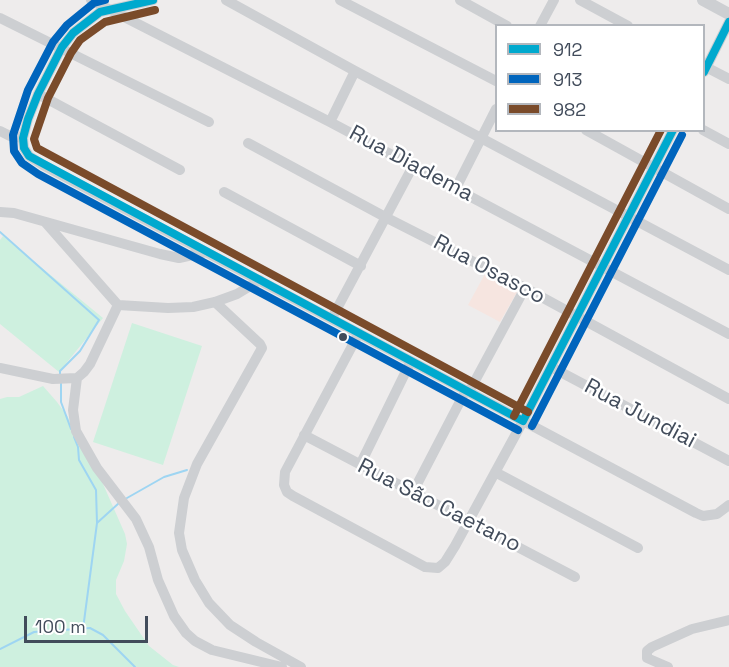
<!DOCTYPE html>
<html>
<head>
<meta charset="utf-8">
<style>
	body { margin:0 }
	#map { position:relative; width:729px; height:667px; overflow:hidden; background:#eeecec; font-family:"Space Grotesk",sans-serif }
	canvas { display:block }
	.legend { position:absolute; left:495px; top:24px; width:210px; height:108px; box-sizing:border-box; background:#fff; border:2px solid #b3b7bd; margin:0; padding:8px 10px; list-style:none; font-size:18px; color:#424c5b }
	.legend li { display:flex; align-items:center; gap:12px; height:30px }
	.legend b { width:30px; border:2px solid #b3b7bd }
	.scale { position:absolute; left:24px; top:616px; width:124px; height:27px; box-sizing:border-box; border:3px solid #424c5b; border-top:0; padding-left:8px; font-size:18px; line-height:21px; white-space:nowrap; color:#424c5b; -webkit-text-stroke:4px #fff; paint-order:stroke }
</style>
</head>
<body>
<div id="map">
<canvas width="729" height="667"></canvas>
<ul class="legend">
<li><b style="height:8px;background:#00a9ce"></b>912</li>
<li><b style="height:8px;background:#0065bd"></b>913</li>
<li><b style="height:8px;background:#7a4b2a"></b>982</li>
</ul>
<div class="scale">100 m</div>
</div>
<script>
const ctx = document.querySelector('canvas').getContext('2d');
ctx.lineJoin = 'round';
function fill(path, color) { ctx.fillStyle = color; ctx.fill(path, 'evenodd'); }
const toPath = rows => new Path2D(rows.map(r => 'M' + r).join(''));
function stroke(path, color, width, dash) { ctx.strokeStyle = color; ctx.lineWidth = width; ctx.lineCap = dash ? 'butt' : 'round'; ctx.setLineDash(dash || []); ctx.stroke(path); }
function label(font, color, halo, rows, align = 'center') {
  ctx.font = font + ' "Space Grotesk",sans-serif'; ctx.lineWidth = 5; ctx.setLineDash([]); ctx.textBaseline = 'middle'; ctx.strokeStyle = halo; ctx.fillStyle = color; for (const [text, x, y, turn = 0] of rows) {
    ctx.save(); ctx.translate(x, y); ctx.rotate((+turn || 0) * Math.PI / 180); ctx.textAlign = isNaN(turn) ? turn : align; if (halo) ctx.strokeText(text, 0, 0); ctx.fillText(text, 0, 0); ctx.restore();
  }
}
fill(toPath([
	[486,272,515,286,517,292,500,322,468,305]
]), '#f6e5e0');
fill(toPath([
	[3,236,103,318,59,372,0,324,0,240],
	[132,323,202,346,163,465,93,442],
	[43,386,57,402,68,417,74,434,100,477,125,534,127,544,124,561,116,580,116,594,125,611,149,646,173,665,179,667,0,667,0,399,7,397,19,397]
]), '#cef0df');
stroke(toPath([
	[0,232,99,320,80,351,60,371,60,374],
	[61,382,61,402,71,429],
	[74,437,78,447,79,460,96,490,97,523,83,629],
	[127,498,164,477,187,470],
	[97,523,119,503],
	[0,649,34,632,90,628,103,635,135,667]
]), '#9ed5f2', 2);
stroke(toPath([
	[91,0,330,122,729,334],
	[153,0,100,12,73,33,62,47,38,94,28,119,23,138,24,148,29,156,43,165,97,194,696,513,703,516,717,514,729,505],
	[226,0,355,71,729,270],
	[340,0,496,81],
	[460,0,507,26],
	[580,0,628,26],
	[0,18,209,122],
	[540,26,554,0],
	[704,66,729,79],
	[704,72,729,22],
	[38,94,180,170],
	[330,122,355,71],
	[586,130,729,209],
	[703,130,729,144],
	[0,131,10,136,23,138],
	[248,143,387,218,525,288,729,399],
	[456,188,496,109],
	[224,192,361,266],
	[0,212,14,213,160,254,179,258,206,252],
	[45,222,118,305],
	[215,302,260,344,262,348,197,464,184,498,179,533,182,550,195,580,209,603,230,625,256,642,301,667],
	[118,305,168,308,193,307,215,302,237,294,260,280],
	[332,318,413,166],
	[359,333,285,472,284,485,287,492,293,496,425,567,438,568,445,562,455,546,523,421,673,130],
	[551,367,729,461],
	[0,368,53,379,77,378,84,372,90,364,118,305],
	[77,378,73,410,76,431,97,468,136,519,149,547,158,580,174,616,186,633,195,641,212,650,282,667],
	[469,392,525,288],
	[304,435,575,577],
	[360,465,411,361],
	[495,472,638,548],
	[413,492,466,390],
	[668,667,647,658,647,651,652,647,692,629,729,620]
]), '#cdcfd2', 10);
stroke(toPath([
	[703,0,729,14]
]), '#cdcfd2', 12);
stroke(toPath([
	[153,0,100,12,73,33,62,47,38,94,28,119,23,138,24,148,29,156,523,421],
	[704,72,729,22],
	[523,421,673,130]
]), '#00a9ce', 8);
stroke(toPath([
	[105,0,94,3,67,25,53,42,28,90,13,135,14,151,22,163,38,174,518,430],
	[532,426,682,135]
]), '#0065bd', 8);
stroke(toPath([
	[155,10,105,22,80,40,71,53,48,98,34,139,37,148,528,412],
	[514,416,661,130]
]), '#7a4b2a', 8);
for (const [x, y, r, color] of [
	[343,337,5,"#424c5b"]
]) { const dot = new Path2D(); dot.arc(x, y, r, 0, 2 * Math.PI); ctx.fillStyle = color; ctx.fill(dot); stroke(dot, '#fff', 2); }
label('22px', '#424c5b', '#fff', [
	["Rua Diadema",411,164,28],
	["Rua Osasco",489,270,28],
	["Rua Jundiai",640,414,28],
	["Rua São Caetano",439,506,27]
]);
</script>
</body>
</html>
